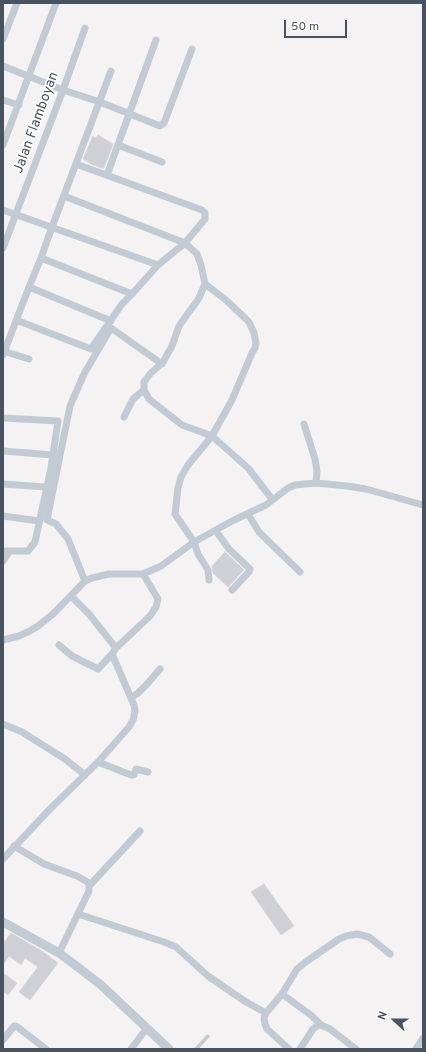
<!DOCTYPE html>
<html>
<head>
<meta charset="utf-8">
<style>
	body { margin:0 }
	#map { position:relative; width:426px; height:1052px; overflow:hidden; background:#f4f2f2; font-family:Overpass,sans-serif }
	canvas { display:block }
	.frame { position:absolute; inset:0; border:4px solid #485360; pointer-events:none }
	.north { position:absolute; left:374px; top:1000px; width:40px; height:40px; -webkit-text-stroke:3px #fff; paint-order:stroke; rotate:291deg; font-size:11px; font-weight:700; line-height:16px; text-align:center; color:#485360 }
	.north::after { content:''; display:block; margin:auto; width:14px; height:18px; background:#485360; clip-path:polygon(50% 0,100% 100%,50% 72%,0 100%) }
	.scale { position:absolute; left:284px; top:20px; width:63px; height:18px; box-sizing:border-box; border:2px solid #485360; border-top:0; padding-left:5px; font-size:12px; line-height:14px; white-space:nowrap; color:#485360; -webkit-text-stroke:3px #fff; paint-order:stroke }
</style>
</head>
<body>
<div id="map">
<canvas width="426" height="1052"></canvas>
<div class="frame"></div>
<div class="north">N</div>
<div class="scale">50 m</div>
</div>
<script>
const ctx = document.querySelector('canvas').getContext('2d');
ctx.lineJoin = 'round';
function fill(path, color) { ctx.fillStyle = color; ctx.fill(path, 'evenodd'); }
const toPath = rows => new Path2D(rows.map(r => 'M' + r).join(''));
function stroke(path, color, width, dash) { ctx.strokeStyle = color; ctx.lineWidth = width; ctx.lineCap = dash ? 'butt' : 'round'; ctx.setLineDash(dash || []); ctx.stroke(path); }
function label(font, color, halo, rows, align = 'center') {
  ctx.font = font + ' Overpass,sans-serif'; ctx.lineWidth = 3.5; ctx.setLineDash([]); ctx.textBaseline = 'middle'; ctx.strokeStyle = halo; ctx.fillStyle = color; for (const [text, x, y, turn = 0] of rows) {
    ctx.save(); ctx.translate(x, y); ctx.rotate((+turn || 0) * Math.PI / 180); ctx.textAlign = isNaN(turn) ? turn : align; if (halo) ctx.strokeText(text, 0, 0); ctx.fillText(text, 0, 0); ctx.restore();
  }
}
const building = toPath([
	[98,135,113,144,104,168,102,168,93,165,83,159,93,136,96,138,98,135],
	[225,552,244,570,228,587,213,573,212,566,225,552],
	[264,884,294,926,281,935,251,892,264,884],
	[11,933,42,951,58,963,30,1000,19,992,38,967,25,958,21,965,9,956,3,965,3,944,11,933],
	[3,973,17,983,8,995,3,991,3,973]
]);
fill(building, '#ced0d6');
stroke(building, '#d6d7dd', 1);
stroke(toPath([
	[196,1049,208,1036]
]), '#c2cbd4', 3.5);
stroke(toPath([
	[3,39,17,3],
	[3,66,63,90,100,102,160,126,164,123,192,49],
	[3,100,19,105],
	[3,145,56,3],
	[118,145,162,162],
	[76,164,202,210,205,213,205,219,185,243,197,254,201,265,205,284,199,298,179,326,172,346,163,362,150,374,144,382,144,390,149,399,182,425,212,436,248,468,272,499],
	[107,175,156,40],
	[64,196,185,243,158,265],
	[3,210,158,265,132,294],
	[3,248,63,90,85,28],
	[205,284,226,300,249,322,254,333,256,343,255,348,252,353,232,400,212,436,188,465,181,477,178,488,175,514,194,542,198,554,208,570,209,580],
	[29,287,111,321],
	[16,320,91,349,122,304,132,294,41,258],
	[3,351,29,359],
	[3,355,29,287,41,258,52,227,111,71],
	[124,417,133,399,144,390],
	[3,418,58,421,51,468,35,542,28,551,3,551],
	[304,424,315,459,317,471,316,483],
	[3,451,53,455],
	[3,484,46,487],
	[248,514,259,532,300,572],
	[3,516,39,521],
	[216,531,229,549,250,569,249,572,232,590],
	[3,561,9,552],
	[85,581,68,539,56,524,47,520,70,406,84,374,111,328,162,364],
	[71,596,89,614,116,648],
	[3,640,19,636,30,631,38,626,53,614,85,581,92,578,109,574,143,574,161,566,194,542,234,520,266,505,288,488,295,485,316,483,347,486,366,489,423,505],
	[59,645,72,656,98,669,112,654],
	[131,698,138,693,148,683,160,669],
	[3,724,22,732,65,759,85,775],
	[98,762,131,775,134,775,136,769,148,772],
	[14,846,44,864,77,876,89,883,89,891,59,953],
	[3,859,50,809,98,762,129,727,133,720,135,711,134,705,112,654,116,648,150,616,156,607,158,599,143,574],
	[90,885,140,831],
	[78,914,164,942,176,947,208,976,246,1002,266,1013,264,1018,265,1024,267,1029,289,1049],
	[282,994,297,969,307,961,339,939,346,936,357,934,369,937,390,954],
	[266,1013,282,994,312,1016,321,1025],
	[3,1040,14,1026,16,1026,46,1049],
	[131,1049,147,1028],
	[300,1049,313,1029,318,1025,321,1025,330,1029,356,1049],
	[416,1049,423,1038]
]), '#c2cbd4', 7);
stroke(toPath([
	[3,922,59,953,79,968,101,985,169,1049]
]), '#c2cbd4', 9);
label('14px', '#485360', '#fff', [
	["Jalan Flamboyan",37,123,-70]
]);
</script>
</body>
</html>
